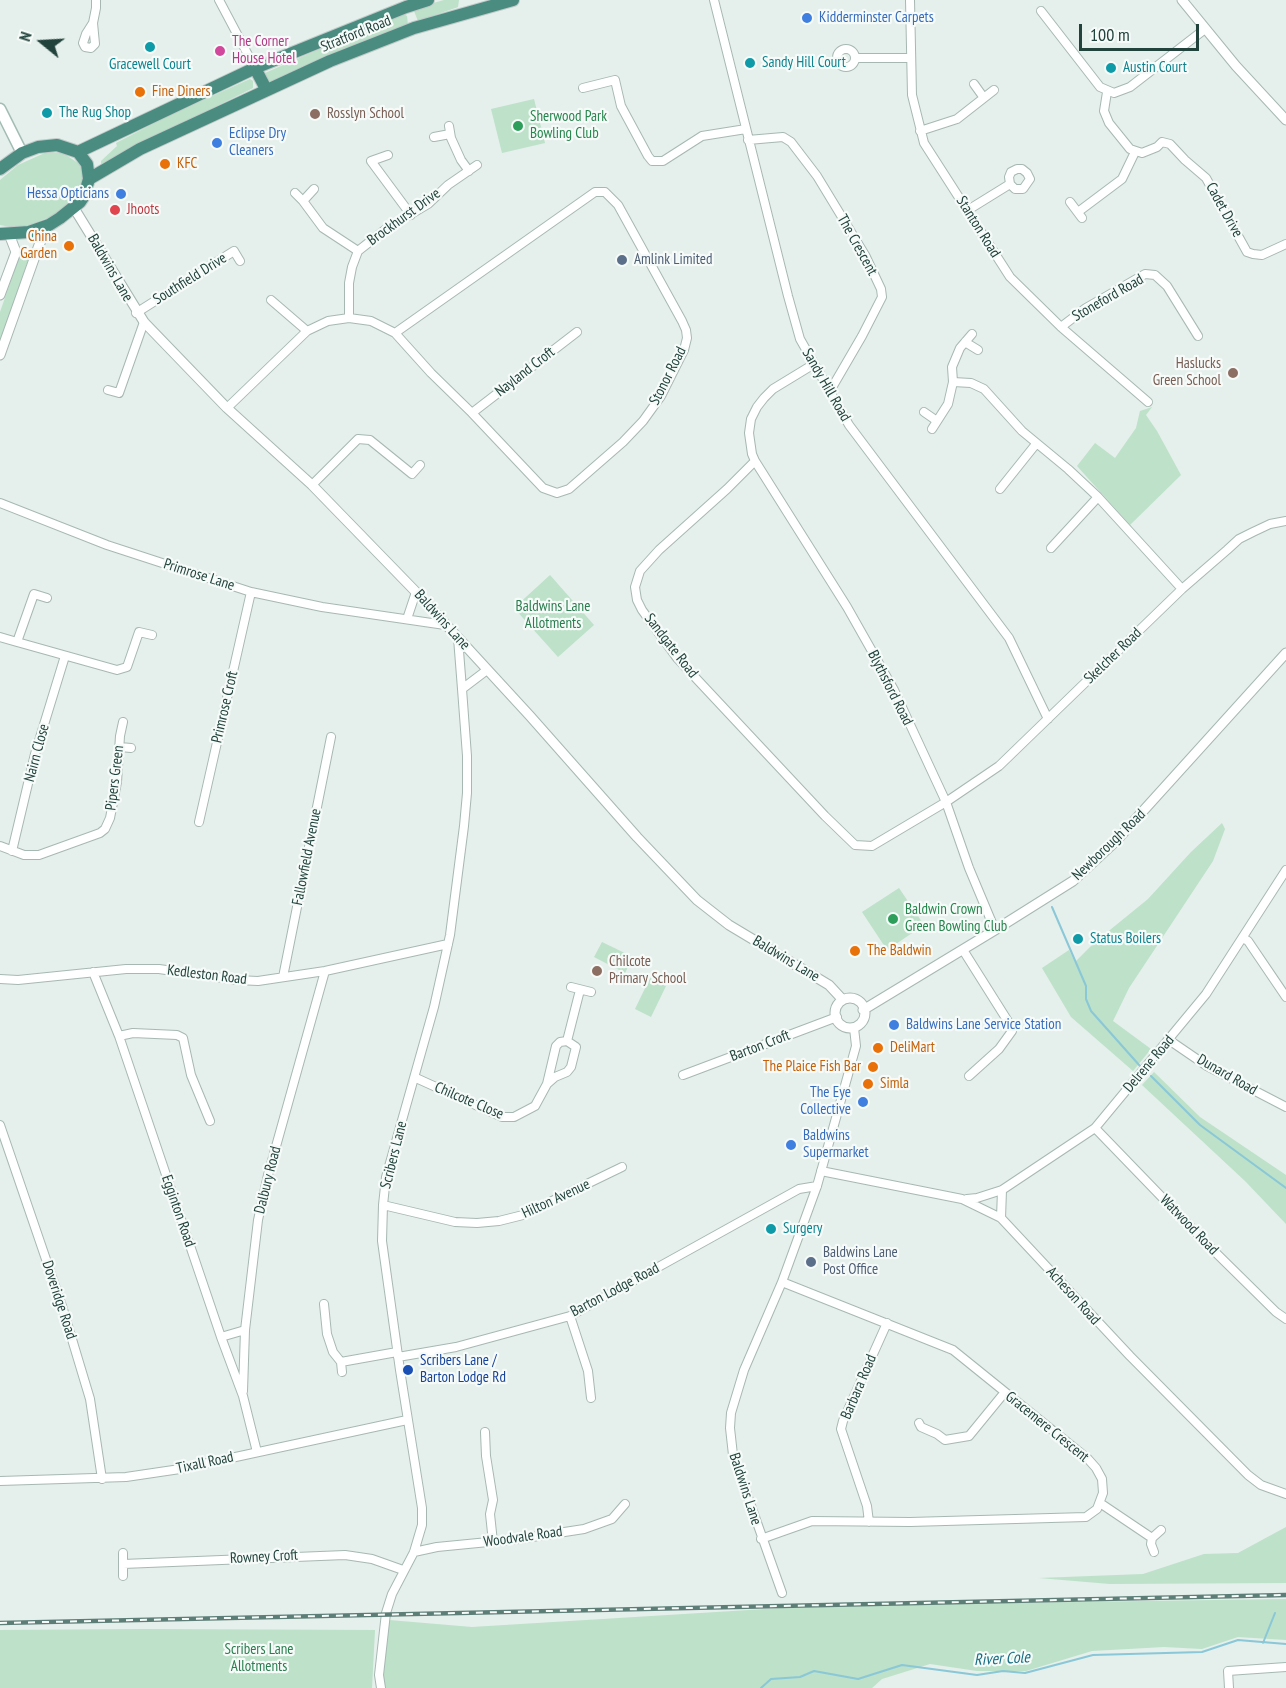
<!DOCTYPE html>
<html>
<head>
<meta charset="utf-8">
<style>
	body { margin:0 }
	#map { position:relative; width:1286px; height:1688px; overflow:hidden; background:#e5efeb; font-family:"PT Sans Narrow",sans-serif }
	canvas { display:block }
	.north { position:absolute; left:12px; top:12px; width:60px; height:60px; -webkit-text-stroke:4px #f6fbf9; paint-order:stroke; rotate:288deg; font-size:16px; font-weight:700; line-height:24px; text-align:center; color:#22433c }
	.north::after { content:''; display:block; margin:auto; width:21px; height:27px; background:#22433c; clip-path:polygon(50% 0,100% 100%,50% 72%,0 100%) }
	.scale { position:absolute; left:1079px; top:24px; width:120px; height:27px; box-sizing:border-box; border:3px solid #22433c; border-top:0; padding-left:8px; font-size:18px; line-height:21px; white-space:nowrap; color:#22433c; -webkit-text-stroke:4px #f6fbf9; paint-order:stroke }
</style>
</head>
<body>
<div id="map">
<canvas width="1286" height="1688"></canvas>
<div class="north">N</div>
<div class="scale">100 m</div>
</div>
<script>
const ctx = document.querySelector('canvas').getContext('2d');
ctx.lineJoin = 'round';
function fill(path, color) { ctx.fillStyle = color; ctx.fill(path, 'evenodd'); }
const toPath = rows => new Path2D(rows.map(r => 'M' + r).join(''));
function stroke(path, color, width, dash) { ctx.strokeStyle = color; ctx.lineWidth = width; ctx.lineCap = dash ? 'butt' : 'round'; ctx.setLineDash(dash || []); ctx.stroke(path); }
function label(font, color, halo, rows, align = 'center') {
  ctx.font = font + ' "PT Sans Narrow",sans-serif'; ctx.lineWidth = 4.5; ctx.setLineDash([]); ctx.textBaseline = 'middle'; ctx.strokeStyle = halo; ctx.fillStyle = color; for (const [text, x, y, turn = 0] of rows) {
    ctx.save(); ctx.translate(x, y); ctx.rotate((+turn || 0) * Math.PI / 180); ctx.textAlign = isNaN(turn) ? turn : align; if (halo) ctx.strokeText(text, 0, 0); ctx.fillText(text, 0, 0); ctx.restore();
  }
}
fill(toPath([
	[444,0,459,0,458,7,418,21,414,11,416,8],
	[402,13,407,16,408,25,405,28,270,82,266,79,265,73],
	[250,79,253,81,253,88,101,164,101,161,117,146,116,143,170,115],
	[534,99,545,143,502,153,491,109],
	[47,152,63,153,81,165,83,185,76,198,54,215,33,224,16,228,0,225,0,180,18,165],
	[31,252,0,342,0,312,20,255],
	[1152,407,1146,415,1157,431,1181,475,1130,525,1077,466,1095,443,1115,458,1136,428,1140,411],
	[550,575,594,625,558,657,514,608],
	[1222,823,1225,829,1213,861,1129,988,1113,1021,1151,1049,1133,1071,1071,1017,1042,968,1069,950,1075,962,1094,943,1148,899,1191,852],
	[899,888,924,925,887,950,862,912],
	[602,942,633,957,625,973,594,957],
	[650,978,666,986,651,1017,635,1009],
	[1154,1072,1200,1117,1286,1175,1286,1224,1245,1181,1142,1085],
	[1286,1527,1286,1583,1110,1584,1039,1578,1143,1574,1204,1554,1238,1553],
	[1286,1599,1286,1640,1238,1637,1202,1649,1164,1647,1092,1651,1026,1671,977,1671,930,1664,882,1679,872,1688,385,1688,383,1674,389,1620,472,1627,782,1608,928,1604],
	[144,1629,375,1630,372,1688,0,1688,0,1630]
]), '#bde1c9');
stroke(toPath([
	[1052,907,1086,986,1086,999,1091,1011,1140,1066],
	[1151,1076,1200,1125,1286,1188],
	[1263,1643,1275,1613],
	[761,1688,771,1679,800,1677,814,1671,858,1679,902,1665,977,1675,1003,1671,1025,1673,1093,1655,1202,1652,1238,1640,1286,1644]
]), '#8ac7d7', 2);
const minor = toPath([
	[219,0,255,68],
	[714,0,788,296,800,339,849,425,1009,638,1048,719],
	[910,0,912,95,924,143,1010,277,1061,327,1148,402],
	[1041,11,1100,87,1114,93,1130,87,1205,29],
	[93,23,95,44,91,48,85,47,83,43,86,34,93,23,96,8,96,0],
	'837 58a9 9 0 1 1 18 0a9 9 0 1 1-18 0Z',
	[856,58,910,58],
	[974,84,984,98],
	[583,88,615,80,621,106,648,156,652,161,663,161,702,136,746,129],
	[1107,92,1104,111,1109,123,1130,149,1142,153,1157,147,1162,142,1170,144,1185,160,1206,178,1247,252,1253,254,1262,255,1286,244],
	[449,126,451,138,461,160,469,171],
	[920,131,957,119,994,90],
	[434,137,450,134],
	[748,140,783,137,791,142,817,176,865,255,881,289,882,297,862,336,830,391],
	[388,155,371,161,411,215],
	[314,189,303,201,323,228,358,251],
	[295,193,303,201],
	[1070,202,1082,218],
	[968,210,1010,184,1009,177,1011,172,1017,169,1022,169,1027,173,1030,179,1023,189,1015,189,1010,184],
	[1078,212,1122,179,1135,152],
	[271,300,307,331],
	[136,313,234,251,240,261],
	[349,318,349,283,352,267,358,251,386,229,428,204,448,185,477,165],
	[1061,327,1086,308,1145,274,1155,275,1167,286,1198,336],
	[972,334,960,348,952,367,953,382,971,383,984,389,1022,431,1068,469,1098,497,1182,589],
	[965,342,978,350],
	[814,364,773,389,764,398,757,407,751,419,749,433,752,454,755,461,727,489,659,550,640,571,635,587,637,600,642,610,677,658,825,816,855,845,872,846,946,802,999,766,1182,589,1227,550,1239,539,1253,532,1270,524,1286,521],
	[108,390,119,393,144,322],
	[227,408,307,331,328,321,349,318,371,321,395,333,595,192,605,192,618,205,682,321,686,330,687,338,684,350,661,396,643,421,623,442,569,489,557,493,543,488,472,413,431,373,395,333],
	[924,412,937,421],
	[472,413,577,332],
	[932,429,948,404,953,382],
	[755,461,847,607,894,690,946,802,969,868,995,930],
	[312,485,358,439,370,440,412,474,420,465],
	[1000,489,1036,444],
	[0,503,107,545,251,592,322,607,445,625],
	[1051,548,1098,497],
	[47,598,34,594,17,642,117,670,127,667,139,632,152,635],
	[407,619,416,592],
	[0,637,17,642],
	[458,638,462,689],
	[120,747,131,748],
	[199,822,251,592],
	[0,846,24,855,39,855,100,833,105,829,110,818,117,782,120,736,123,722],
	[12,851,35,754,65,656],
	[1243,938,1248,941,1286,997],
	[963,950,1009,1023,1012,1031,999,1049,969,1076],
	[93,972,119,1036,221,1337,243,1396,257,1452],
	[283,977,331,737],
	[0,979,18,980,126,969,159,969,237,980,258,981,325,971,448,944],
	[571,987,591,992],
	[119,1036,133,1033,177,1035,183,1038,191,1075,210,1121],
	[1169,1040,1207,1066,1286,1107],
	[567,1041,580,990],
	[683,1075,837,1017],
	[416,1078,502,1117,514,1117,535,1106,547,1084,556,1046,560,1042,567,1041],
	[547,1084,555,1077,567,1072,571,1067,576,1047,567,1041],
	[0,1125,62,1306,90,1399,102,1479],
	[1095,1128,1211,1248,1276,1312,1286,1319],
	[821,1171,962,1199,1001,1218,1130,1356,1248,1475,1261,1485,1286,1494],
	[967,1199,977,1198,1002,1190,1095,1128,1206,994,1286,870],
	[383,1205,455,1222,477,1223,499,1221,523,1215,622,1167],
	[1001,1218,1002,1190],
	[324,1304,327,1334,333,1352,341,1362,342,1372],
	[570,1316,588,1371,591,1398],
	[221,1337,245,1330],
	[398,1357,456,1347,570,1316,799,1189,817,1186],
	[341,1362,397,1352],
	[243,1391,245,1330,258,1220,268,1175,325,971],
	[919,1423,921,1427,937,1434,945,1440,969,1436,1005,1392],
	[485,1432,486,1456,493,1500,490,1514,493,1542],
	[0,1481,126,1477,180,1469,407,1420],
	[1100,1503,1152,1538],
	[869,1522,867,1506,841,1429,843,1421,887,1323],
	[761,1539,812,1521,910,1522,1086,1517,1097,1509,1103,1493,1102,1479,1096,1468,1088,1459,953,1350,782,1282],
	[414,1552,437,1547,519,1539,584,1529,612,1519,625,1504],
	[1154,1552,1151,1544,1152,1538,1161,1530],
	[123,1564,345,1555,372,1559,403,1570],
	[123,1576,123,1553],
	[782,1593,733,1455,730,1428,731,1413,744,1370,782,1282,817,1186,856,1046,854,1028],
	[381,1688,379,1675,386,1613,392,1594,414,1552,422,1525,422,1508,400,1370,382,1241,383,1205,386,1177,434,1007,450,935,464,826,467,793,467,756,462,689,487,670],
	[1229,1688,1228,1671,1286,1667]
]);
const tertiary = toPath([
	[1182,0,1236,66,1286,120],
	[74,208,144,322,227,408,312,485,416,592,530,716,637,837,697,900,729,925,829,985,842,999],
	[0,295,16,252,9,234],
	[0,355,39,245,49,225],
	'835 1013a15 15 0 1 1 30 0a15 15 0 1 1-30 0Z',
	[863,1010,995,930,1073,881,1115,842,1286,653]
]);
const secondary = toPath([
	[0,109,22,153]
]);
const trunk = toPath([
	[255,68,266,89],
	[78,152,255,68,406,7,428,0],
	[0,169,22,153,38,147,57,145,78,152,87,164,89,179,84,196,80,202,60,218,49,225,29,232,0,234],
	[89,179,140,149,330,61,414,28,513,0]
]);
stroke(minor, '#a7b8b3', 10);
stroke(tertiary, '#a7b8b3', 11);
stroke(secondary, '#a3bcb4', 13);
stroke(trunk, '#c1cac8', 14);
stroke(minor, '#fff', 8);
stroke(tertiary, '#fff', 9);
stroke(secondary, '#fff', 10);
stroke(trunk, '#4a8c80', 12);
const rail = toPath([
	[0,1623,1286,1595]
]);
stroke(rail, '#5d7e77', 4.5);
stroke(rail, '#f6fbf9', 2, [7]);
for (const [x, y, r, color] of [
	[807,18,6,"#3f7fe0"],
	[150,47,6,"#0f9aa8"],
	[220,51,6,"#d1479c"],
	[750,63,6,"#0f9aa8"],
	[1111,68,6,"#0f9aa8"],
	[140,92,6,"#e8710a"],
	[47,113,6,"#0f9aa8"],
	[315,114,6,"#8d6e63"],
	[518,126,6,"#2e9e5b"],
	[217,143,6,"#3f7fe0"],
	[165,164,6,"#e8710a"],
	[121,194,6,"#3f7fe0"],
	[115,210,6,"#e0444e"],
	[69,246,6,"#e8710a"],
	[622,260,6,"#5c6f8a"],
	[1233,373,6,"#8d6e63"],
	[893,919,6,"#2e9e5b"],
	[1078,939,6,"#0f9aa8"],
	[855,951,6,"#e8710a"],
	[597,971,6,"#8d6e63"],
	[894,1025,6,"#3f7fe0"],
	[878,1048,6,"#e8710a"],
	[873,1067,6,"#e8710a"],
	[868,1084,6,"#e8710a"],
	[863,1102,6,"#3f7fe0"],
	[791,1145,6,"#3f7fe0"],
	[771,1229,6,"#0f9aa8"],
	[811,1262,6,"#5c6f8a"],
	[408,1370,6,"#1a4fb4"]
]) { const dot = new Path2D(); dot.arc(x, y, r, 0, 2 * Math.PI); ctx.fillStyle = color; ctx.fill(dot); stroke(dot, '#f6fbf9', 2); }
label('15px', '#366cbe', '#f6fbf9', [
	["Kidderminster Carpets",819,18],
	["Eclipse Dry",229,134],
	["Cleaners",229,151],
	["Hessa Opticians",109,194,"right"],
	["Baldwins Lane Service Station",906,1025],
	["The Eye",851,1093,"right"],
	["Collective",851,1110,"right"],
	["Baldwins",803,1136],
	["Supermarket",803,1153]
], 'left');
label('15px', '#22433c', '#f6fbf9', [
	["Stratford Road",356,34,-22],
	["Cadet Drive",1224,210,61],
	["Brockhurst Drive",404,217,-36],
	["Stanton Road",978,227,58],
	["The Crescent",857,245,61],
	["Baldwins Lane",110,268,60],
	["Southfield Drive",190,279,-32],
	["Stoneford Road",1108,298,-30],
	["Nayland Croft",525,372,-38],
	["Stonor Road",668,376,-63],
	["Sandy Hill Road",826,385,60],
	["Primrose Lane",199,575,18],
	["Baldwins Lane",442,620,48],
	["Sandgate Road",671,646,52],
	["Skelcher Road",1113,656,-44],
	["Blythsford Road",890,688,63],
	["Primrose Croft",225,707,-77],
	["Nairn Close",37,753,-75],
	["Pipers Green",115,778,-83],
	["Newborough Road",1109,845,-44],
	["Fallowfield Avenue",307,857,-79],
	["Baldwins Lane",786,959,31],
	["Kedleston Road",207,975,7],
	["Barton Croft",760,1046,-21],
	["Delrene Road",1149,1064,-50],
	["Dunard Road",1227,1075,30],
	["Chilcote Close",469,1101,23],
	["Scribers Lane",394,1155,-76],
	["Dalbury Road",268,1180,-76],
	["Hilton Avenue",556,1199,-25],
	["Egginton Road",178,1211,71],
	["Watwood Road",1189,1225,46],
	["Barton Lodge Road",615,1290,-28],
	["Acheson Road",1073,1296,48],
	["Doveridge Road",59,1300,72],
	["Barbara Road",859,1387,-67],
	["Gracemere Crescent",1047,1427,39],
	["Tixall Road",205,1463,-12],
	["Baldwins Lane",745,1489,72],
	["Woodvale Road",523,1537,-8],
	["Rowney Croft",264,1557,-3]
]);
label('15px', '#b23c85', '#f6fbf9', [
	["The Corner",232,42],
	["House Hotel",232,59]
], 'left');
label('15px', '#0d838f', '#f6fbf9', [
	["Sandy Hill Court",762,63],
	["Gracewell Court",150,65,"center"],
	["Austin Court",1123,68],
	["The Rug Shop",59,113],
	["Status Boilers",1090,939],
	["Surgery",783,1229]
], 'left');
label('15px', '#c56008', '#f6fbf9', [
	["Fine Diners",152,92],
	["KFC",177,164],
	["China",57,237,"right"],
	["Garden",57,254,"right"],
	["The Baldwin",867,951],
	["DeliMart",890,1048],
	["The Plaice Fish Bar",861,1067,"right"],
	["Simla",880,1084]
], 'left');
label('15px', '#785e54', '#f6fbf9', [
	["Rosslyn School",327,114],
	["Haslucks",1221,364,"right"],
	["Green School",1221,381,"right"],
	["Chilcote",609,962],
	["Primary School",609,979]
], 'left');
label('15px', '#27864d', '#f6fbf9', [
	["Sherwood Park",530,117],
	["Bowling Club",530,134],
	["Baldwin Crown",905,910],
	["Green Bowling Club",905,927]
], 'left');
label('15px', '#be3a42', '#f6fbf9', [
	["Jhoots",127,210]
], 'left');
label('15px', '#4e5e75', '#f6fbf9', [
	["Amlink Limited",634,260],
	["Baldwins Lane",823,1253],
	["Post Office",823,1270]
], 'left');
label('15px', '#297d4e', '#f6fbf9', [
	["Baldwins Lane",553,607],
	["Allotments",553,624],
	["Scribers Lane",259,1650],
	["Allotments",259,1667]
]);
label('15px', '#164399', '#f6fbf9', [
	["Scribers Lane /",420,1361],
	["Barton Lodge Rd",420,1378]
], 'left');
label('italic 16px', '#176c84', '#f6fbf9', [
	["River Cole",1002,1659,-3]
]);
</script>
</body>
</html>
